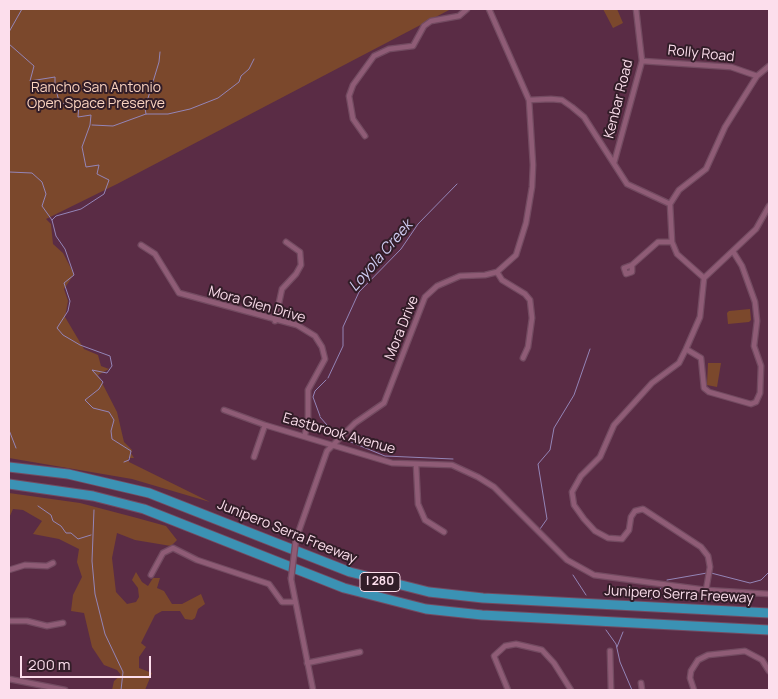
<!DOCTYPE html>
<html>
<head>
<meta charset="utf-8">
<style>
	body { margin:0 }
	#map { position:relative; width:778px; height:699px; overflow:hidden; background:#5a2c45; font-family:Manrope,sans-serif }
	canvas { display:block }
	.frame { position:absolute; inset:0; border:10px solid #fcdeec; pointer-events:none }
	.scale { position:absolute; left:20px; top:656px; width:131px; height:22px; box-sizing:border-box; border:2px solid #fcdeec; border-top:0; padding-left:6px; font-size:15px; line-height:18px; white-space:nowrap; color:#fcdeec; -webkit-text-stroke:4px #321d28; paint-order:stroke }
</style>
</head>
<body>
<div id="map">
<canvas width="778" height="699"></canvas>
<div class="frame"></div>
<div class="scale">200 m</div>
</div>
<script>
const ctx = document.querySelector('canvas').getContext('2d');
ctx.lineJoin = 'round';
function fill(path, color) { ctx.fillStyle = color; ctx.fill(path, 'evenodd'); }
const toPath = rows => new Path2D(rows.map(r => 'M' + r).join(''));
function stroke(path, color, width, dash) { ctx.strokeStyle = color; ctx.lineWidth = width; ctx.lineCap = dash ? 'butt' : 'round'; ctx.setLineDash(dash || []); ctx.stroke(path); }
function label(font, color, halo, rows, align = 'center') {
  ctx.font = font + ' Manrope,sans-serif'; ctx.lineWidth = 4; ctx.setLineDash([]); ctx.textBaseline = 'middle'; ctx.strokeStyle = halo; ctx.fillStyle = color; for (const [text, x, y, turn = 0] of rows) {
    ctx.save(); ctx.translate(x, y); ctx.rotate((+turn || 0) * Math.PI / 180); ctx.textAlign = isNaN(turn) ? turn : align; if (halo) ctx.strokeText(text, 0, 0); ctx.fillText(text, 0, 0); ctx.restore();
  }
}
fill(toPath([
	[9,9,451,9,117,184,46,219,51,224,53,244,63,253,74,274,64,289,68,301,65,317,84,349,98,355,101,366,109,369,98,375,117,412,124,442,132,450,131,453,134,458,128,458,129,462,210,502,132,479,9,458],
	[603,9,617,9,623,23,613,28],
	[750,309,751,320,749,322,728,324,727,313,729,311],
	[708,363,721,363,717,387,707,385],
	[9,493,80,503,137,518,166,526,177,540,171,546,135,540,117,533,112,558,116,592,127,604,136,602,139,597,138,588,132,580,136,572,142,582,148,586,153,578,160,578,157,588,164,591,172,604,182,604,201,594,205,604,198,609,195,618,192,620,185,619,180,611,162,611,155,615,141,643,146,647,139,657,139,668,152,673,145,690,112,690,114,681,121,675,117,670,104,665,92,647,84,613,71,611,73,595,82,577,77,562,79,549,59,539,33,534,42,521,23,510,13,509,9,518]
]), '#7b482c');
stroke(toPath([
	[9,32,22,9],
	[9,44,34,66,30,81,55,77,55,86,60,105,73,99,79,104,78,117,91,115,90,125,82,147,86,167,99,165,97,174,109,180,104,194,81,209,56,216,52,220],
	[146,114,145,108,159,62,160,52],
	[92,125,113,126,146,114,168,114,190,109,218,98,239,82,241,76,249,69,254,59],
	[9,172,32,173,42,182,46,194,42,206,52,220,56,236,65,249,74,275,64,283,70,301,68,311,57,328,63,335,80,345,110,356,112,366,107,373,92,370,103,382,99,389,85,400,93,408,109,412,114,420,111,431,112,439,131,451,129,460,124,462],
	[328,378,343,346,343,327,359,292,401,249,418,224,457,184],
	[320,416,313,397,315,391,326,380],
	[320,417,334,433],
	[9,430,16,448],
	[346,440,385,456,453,459],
	[38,506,51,515,53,521,61,526,66,533,71,533,78,539,91,535],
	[94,510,92,561,95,594,105,634,123,672,121,690],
	[540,529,547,519,538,464,550,450,554,428,574,395,590,349],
	[711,573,750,583,761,580,769,572],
	[573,575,586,595],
	[667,580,707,573],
	[651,599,661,588],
	[606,630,616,644,620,662,632,690],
	[617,647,623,632]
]), '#9485b7', 1);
const street = toPath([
	[642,61,731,67,757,76],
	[529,100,551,99,562,100,572,107,584,117,627,184,670,204],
	[365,136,353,119,349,96,353,85,374,56,389,49,413,46,424,26,431,21,459,16,467,9],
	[614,163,642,61,636,9],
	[141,245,155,254,179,293,297,325,315,336,322,347,325,359,308,390,308,418,305,435],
	[632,265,632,272,626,274,624,268,632,265,658,242,672,242],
	[497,272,502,280,525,294,530,300,532,318,528,347,523,358],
	[704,278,756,229,769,206],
	[275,321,282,289,296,274,301,265,300,252,286,242],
	[686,349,701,358,704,388,709,392,751,404,756,402,760,393,761,366,754,346,757,321,755,302,742,266,734,253],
	[224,410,265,425,392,463,452,465,478,477,494,487,567,560,594,575,706,590,769,594],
	[254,457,265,425],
	[416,464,418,504,425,520,444,532],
	[296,539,327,451,355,423,384,403,425,297,437,286,460,276,485,275,497,272,516,255,526,223,532,187,533,165,529,100,489,9],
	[9,570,25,565,47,566,53,563],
	[151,575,163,553,173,548,197,560,269,584,282,602,295,602],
	[291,579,313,690],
	[706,590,710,567,708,556,701,547,643,509,635,511,631,517,629,530,622,539,608,538,595,531,584,519,574,505,572,492,581,476,600,457,614,425,652,383,679,363,686,349,700,317,704,278,677,254,672,242,670,204,679,190,706,169,725,127,757,76,769,66],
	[9,621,27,621,47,626,63,623],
	[610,651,611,690],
	[307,663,360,652],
	[9,679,65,690],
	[641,683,642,690],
	[508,690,494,656,505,646,516,644,542,650,554,663,571,690],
	[694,690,690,678,691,671,698,660,708,655,745,651,762,660,769,671]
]);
const highway = toPath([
	[9,467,68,474,149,493,350,572,429,592,483,598,769,613],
	[9,484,93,496,144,509,344,588,426,609,482,615,769,630]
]);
stroke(street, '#734b61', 7);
stroke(highway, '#734b61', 11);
stroke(street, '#8f5c76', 4.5);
stroke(highway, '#3b92b4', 9);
const streetBridge = toPath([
	[291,579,296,539]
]);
stroke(streetBridge, '#734b61', 7, []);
stroke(streetBridge, '#8f5c76', 4.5);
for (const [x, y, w] of [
	[380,582,40]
]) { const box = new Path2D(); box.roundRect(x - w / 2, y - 9.5, w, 19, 4); ctx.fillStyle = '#321d28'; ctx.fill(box); stroke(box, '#fcdeec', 1); }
label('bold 12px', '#fcdeec', null, [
	["I 280",380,582]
]);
label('14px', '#fcdeec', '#321d28', [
	["Rolly Road",701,54,6],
	["Kenbar Road",619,99,-76],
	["Mora Glen Drive",257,305,16],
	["Mora Drive",402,328,-68],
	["Eastbrook Avenue",339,434,16],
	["Junipero Serra Freeway",287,532,22],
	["Junipero Serra Freeway",679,595,3]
]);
label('14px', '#fad3bf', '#321d28', [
	["Rancho San Antonio",96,88],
	["Open Space Preserve",96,104]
]);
label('italic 15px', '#cfcdf3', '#321d28', [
	["Loyola Creek",381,256,-49]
]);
</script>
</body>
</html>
